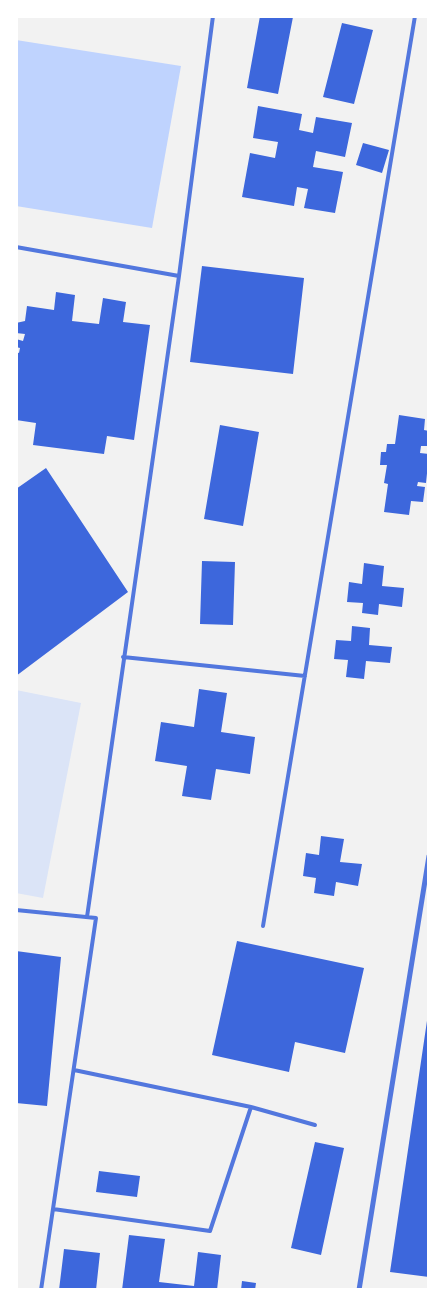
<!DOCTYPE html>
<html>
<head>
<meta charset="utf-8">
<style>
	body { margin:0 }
	#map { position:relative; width:445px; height:1306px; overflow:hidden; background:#f2f2f2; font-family:"Nunito Sans",sans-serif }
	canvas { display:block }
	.frame { position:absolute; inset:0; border:18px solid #fff; pointer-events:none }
</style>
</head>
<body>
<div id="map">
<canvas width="445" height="1306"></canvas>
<div class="frame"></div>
</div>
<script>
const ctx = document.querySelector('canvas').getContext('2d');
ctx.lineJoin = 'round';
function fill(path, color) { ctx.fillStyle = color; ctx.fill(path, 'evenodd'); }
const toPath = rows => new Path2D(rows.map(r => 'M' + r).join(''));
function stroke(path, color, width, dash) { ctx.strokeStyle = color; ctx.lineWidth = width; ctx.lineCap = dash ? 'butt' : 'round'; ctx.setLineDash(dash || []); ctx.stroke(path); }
fill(toPath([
	[16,690,81,703,43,898,16,893]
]), '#dbe4f7');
fill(toPath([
	[16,40,181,66,152,228,16,206]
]), '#bfd3fe');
fill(toPath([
	[260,16,293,17,278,94,247,88],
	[342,23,373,30,354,104,323,97],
	[258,106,302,114,299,130,313,133,316,117,352,123,345,157,316,151,313,167,343,172,335,213,304,208,308,189,297,187,294,206,242,197,250,153,275,158,278,142,253,138],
	[363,143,389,150,382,173,356,165],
	[202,266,304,278,293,374,190,362],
	[56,292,75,295,72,321,99,324,103,298,126,302,123,322,150,325,134,440,107,436,104,454,33,445,36,423,16,420,16,352,19,353,20,348,16,347,16,339,23,341,25,334,16,333,16,323,25,321,27,306,54,310],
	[399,415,425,419,424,430,429,431,428,446,421,446,420,453,429,454,426,483,418,482,417,486,425,487,423,502,411,501,409,515,384,512,388,484,384,483,387,465,380,465,381,452,386,452,387,444,395,444],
	[220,425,259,432,243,526,204,519],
	[46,468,128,592,16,676,16,489],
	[202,561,235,562,233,625,200,624],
	[364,563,384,566,382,586,404,588,402,607,379,604,378,615,362,613,363,603,347,602,349,582,362,584],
	[352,626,370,628,369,645,392,647,390,663,366,661,364,679,346,677,348,660,334,659,336,640,351,641],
	[199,689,227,693,221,732,255,737,250,774,216,769,211,800,182,796,187,766,155,761,161,722,194,727],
	[321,836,344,839,340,862,362,864,358,886,336,882,334,896,314,893,316,878,303,876,306,853,319,855],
	[237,941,364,968,345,1053,295,1042,289,1072,212,1055],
	[16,951,61,957,47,1106,16,1103],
	[428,1014,429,1014,429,1277,390,1272],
	[315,1142,344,1148,321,1255,291,1248],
	[99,1171,140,1176,137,1197,96,1192],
	[129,1235,165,1239,159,1282,194,1286,198,1252,221,1255,217,1290,122,1290],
	[64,1249,100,1253,96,1290,59,1290],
	[242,1281,256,1283,255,1290,241,1290]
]), '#3d67dc');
stroke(toPath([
	[16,247,179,276],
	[123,657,305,676],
	[16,910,96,918,41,1290],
	[87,917,179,276,213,16],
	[263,926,415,16],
	[251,1107,315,1125],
	[53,1209,210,1231,251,1107,74,1070]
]), '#5277de', 4);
stroke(toPath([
	[359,1290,429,856]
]), '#5277de', 5);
</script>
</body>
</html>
